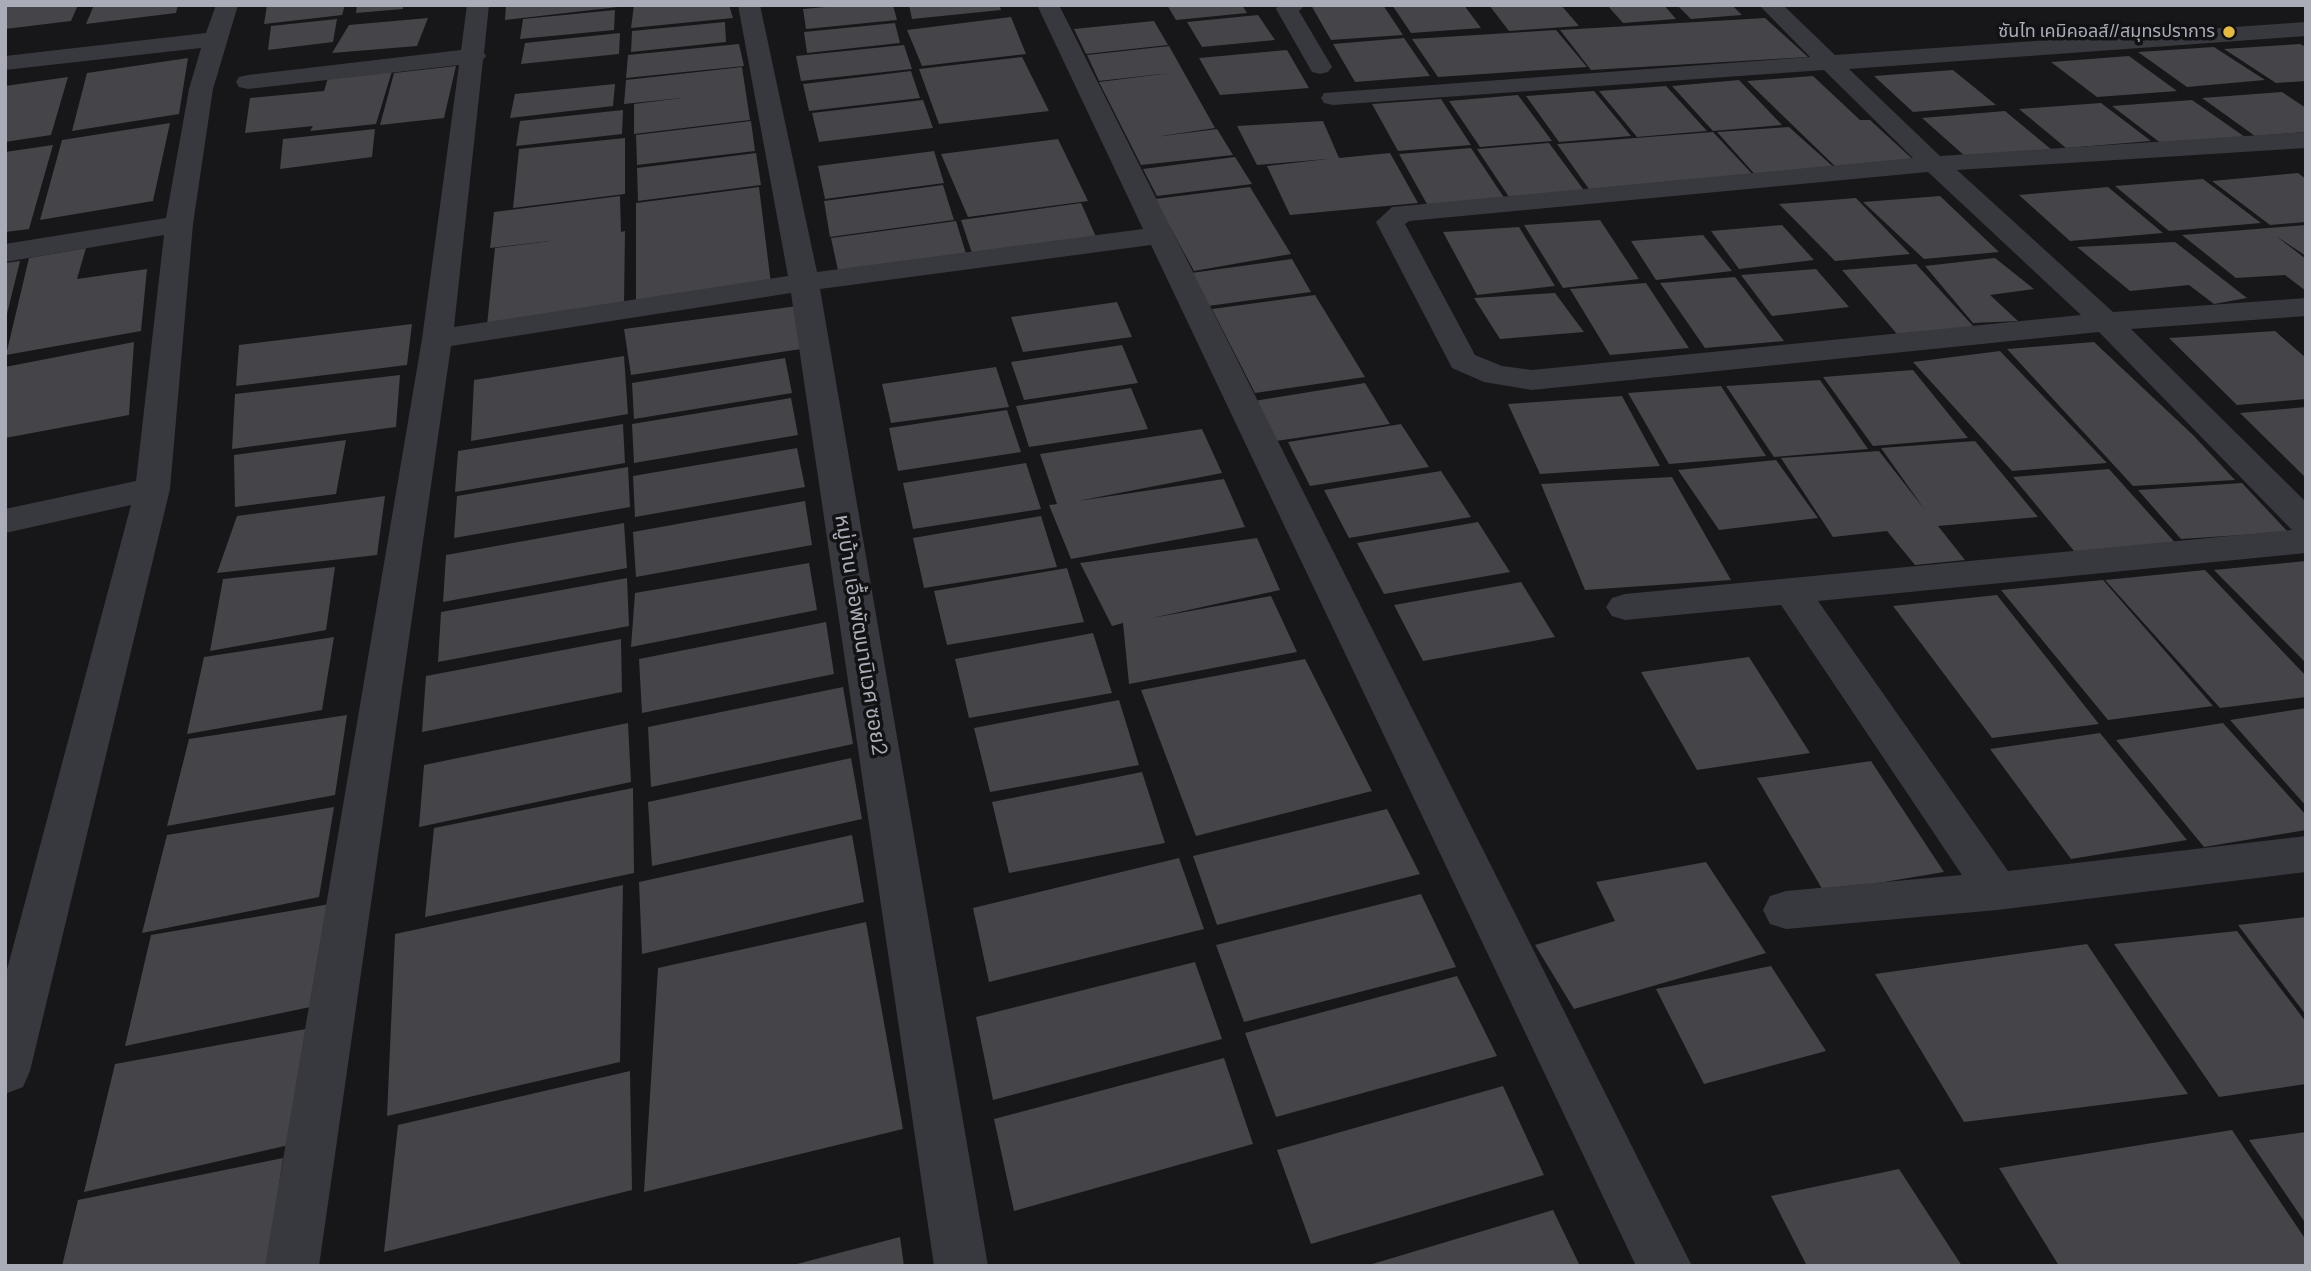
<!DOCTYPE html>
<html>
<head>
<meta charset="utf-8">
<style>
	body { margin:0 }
	#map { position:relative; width:2311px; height:1271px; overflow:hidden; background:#171719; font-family:Manrope,sans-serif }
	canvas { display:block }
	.frame { position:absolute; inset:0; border:7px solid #aaadb8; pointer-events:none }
</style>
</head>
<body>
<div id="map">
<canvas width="2311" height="1271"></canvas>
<div class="frame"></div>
</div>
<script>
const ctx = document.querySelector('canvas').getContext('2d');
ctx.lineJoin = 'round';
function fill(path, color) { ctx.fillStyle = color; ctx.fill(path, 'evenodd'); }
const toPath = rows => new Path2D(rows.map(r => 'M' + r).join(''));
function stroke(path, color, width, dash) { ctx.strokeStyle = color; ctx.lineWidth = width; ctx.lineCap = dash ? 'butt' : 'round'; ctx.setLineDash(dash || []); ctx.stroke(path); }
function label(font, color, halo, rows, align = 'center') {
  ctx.font = font + ' Manrope,"Noto Sans Thai",sans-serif'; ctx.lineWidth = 7; ctx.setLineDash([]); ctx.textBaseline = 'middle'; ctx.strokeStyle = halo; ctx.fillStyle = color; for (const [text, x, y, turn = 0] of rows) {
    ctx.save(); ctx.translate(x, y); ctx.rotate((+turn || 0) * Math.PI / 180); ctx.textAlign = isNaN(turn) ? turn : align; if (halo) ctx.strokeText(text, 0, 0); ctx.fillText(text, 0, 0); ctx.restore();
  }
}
fill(toPath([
	[5,5,78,5,71,21,5,29],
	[94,5,178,5,176,13,86,24],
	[267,5,345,5,342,15,264,24],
	[357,5,403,5,403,9,356,13],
	[506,5,618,5,618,7,505,20],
	[634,5,729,5,733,18,631,28],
	[848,5,893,5,897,20,806,29,803,9],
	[909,5,999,5,1001,10,912,19],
	[1167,5,1242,5,1247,13,1176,20],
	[1311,5,1383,5,1403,35,1331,40],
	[1392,5,1464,5,1481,28,1411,33],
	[1489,5,1561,5,1579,26,1509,31],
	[1607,5,1664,5,1676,19,1623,23],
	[1677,5,1732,5,1742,15,1691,19],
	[615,10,614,30,520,39,523,19],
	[1258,15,1275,40,1202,47,1187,22],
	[1011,17,1026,54,922,66,907,30],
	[428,18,417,46,332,53,349,25],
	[1765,18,1808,57,1591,70,1560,30],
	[337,19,333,42,268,50,271,26],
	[1154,21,1168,45,1086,54,1074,29],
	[725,22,726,42,631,52,632,31],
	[895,23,900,43,807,53,804,32],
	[1556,30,1587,67,1438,77,1412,39],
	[620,33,619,54,521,64,525,43],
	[1404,38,1430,76,1355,82,1333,44],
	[739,44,744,66,626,78,628,55],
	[2300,44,2306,47,2306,81,2276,83,2224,49],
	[904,45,912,69,801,81,796,56],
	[1169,46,1215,128,1155,137,1217,129,1233,155,1141,165,1099,82,1170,73,1099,81,1087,55],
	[2214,47,2265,80,2187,87,2138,52],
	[1287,50,1309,88,1220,95,1199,58],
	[2129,56,2177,91,2097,97,2051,62],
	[1022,57,1049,111,939,124,919,69],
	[188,58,179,114,72,131,87,73],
	[456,66,444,118,380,125,394,73],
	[742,67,750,120,634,134,634,104,682,98,624,104,626,80],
	[1953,70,1996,105,1913,112,1874,76],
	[392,71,376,124,310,131,313,126,245,133,250,98,324,91,328,78],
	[911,71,920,98,809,111,803,84],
	[1813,76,1860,120,1870,120,1919,165,1841,172,1747,81],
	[68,77,51,135,5,142,5,86],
	[1739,80,1782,125,1713,131,1672,86],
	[615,84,613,106,510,118,515,94],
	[1666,86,1707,131,1637,137,1599,91],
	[1594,91,1631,136,1559,142,1526,96],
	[2282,92,2306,108,2306,132,2255,136,2202,98],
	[1518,95,1552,141,1480,147,1449,101],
	[1441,99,1471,145,1398,151,1372,104],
	[923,100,933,128,819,142,812,113],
	[2192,100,2245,137,2162,144,2112,106],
	[2101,103,2151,141,2066,148,2019,109],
	[623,110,622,134,516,146,520,121],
	[2005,111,2052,150,1966,157,1922,118],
	[751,121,755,151,637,165,636,135],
	[1323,121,1339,158,1390,153,1418,203,1290,215,1267,166,1327,159,1257,165,1237,126],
	[170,123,153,201,40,220,62,140],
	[1789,127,1838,171,1759,179,1717,132],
	[375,129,372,157,280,169,283,139],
	[1713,132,1756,178,1591,192,1557,144],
	[625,138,625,194,513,208,519,149],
	[1058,139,1088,201,968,217,941,154],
	[1549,143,1586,193,1511,200,1477,149],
	[53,145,29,229,5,232,5,152],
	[1471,148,1505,199,1428,206,1399,154],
	[934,151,944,183,825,199,818,166],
	[756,153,761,185,638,201,637,168],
	[1235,157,1252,184,1157,196,1143,169],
	[2298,173,2306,179,2306,222,2270,225,2212,181],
	[2203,179,2261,223,2169,231,2115,186],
	[943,185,954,220,830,237,824,201],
	[759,187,771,284,636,302,636,203],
	[1250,187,1291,254,1194,271,1155,199],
	[2108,187,2163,233,2070,241,2019,195],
	[620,196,621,232,625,231,624,305,487,325,495,248,558,240,490,248,494,212],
	[1940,196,1999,252,1924,259,1863,202],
	[1856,198,1910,254,1835,261,1779,204],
	[1081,203,1097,239,973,256,961,220],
	[1600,220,1639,279,1563,288,1524,225],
	[956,221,967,257,839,275,831,238],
	[1782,225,1814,260,1739,269,1711,231],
	[2306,225,2306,256,2276,236,2306,259,2306,291,2285,275,2236,278,2182,235],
	[1519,227,1555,286,1477,295,1443,232],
	[1703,235,1732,271,1656,280,1631,241],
	[2175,242,2247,298,2214,304,2189,285,2130,291,2077,247],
	[86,248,77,279,147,269,141,331,6,355,29,258],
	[1995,258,2034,289,1990,295,2018,321,1973,323,1925,266],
	[1292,259,1311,292,1208,306,1191,273],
	[20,261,6,318,5,317,5,263],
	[1916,264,1974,327,1897,334,1842,270],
	[1816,269,1849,307,1772,316,1741,275],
	[1735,277,1784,341,1705,348,1660,283],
	[1646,283,1689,348,1610,355,1570,289],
	[1555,293,1584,332,1500,339,1474,298],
	[1315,295,1365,377,1255,393,1212,309],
	[1117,302,1132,337,1023,352,1011,317],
	[798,306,801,349,631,375,624,329],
	[412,324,407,365,236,386,239,345],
	[2275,331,2306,358,2306,399,2237,405,2169,338],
	[134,342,129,415,5,438,5,367],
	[2094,342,2193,435,2235,480,2133,486,2007,349],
	[1122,345,1138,383,1024,400,1011,362],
	[2000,351,2107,463,2012,471,1913,362],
	[624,356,628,414,471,441,474,380],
	[785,358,792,393,634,419,632,383],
	[996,367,1009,407,891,423,882,384],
	[1913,370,1968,438,1873,446,1823,377],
	[400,375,396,427,232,449,235,394],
	[1820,380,1868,449,1774,457,1726,386],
	[1365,383,1390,424,1276,441,1254,401],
	[1721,386,1766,456,1669,464,1628,393],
	[1131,388,1148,429,1029,447,1016,406],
	[1622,396,1660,466,1540,474,1508,404],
	[791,398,798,435,634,463,632,424],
	[2306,407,2306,478,2240,413],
	[1007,410,1021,452,898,471,889,428],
	[623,424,625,463,455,492,458,451],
	[1401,424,1429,467,1310,486,1288,442],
	[1202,429,1222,473,1078,501,1224,479,1245,527,1071,559,1049,505,1057,504,1040,454],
	[346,440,336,494,235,507,234,455],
	[1975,441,2038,517,1938,526,1965,560,1915,565,1887,531,1833,537,1781,458,1879,451,1925,510,1881,448],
	[797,448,805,487,635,517,633,476],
	[1776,460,1818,518,1719,530,1678,470],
	[1026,463,1041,509,913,529,903,483],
	[628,467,630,507,454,538,457,496],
	[2109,469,2180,548,2079,557,2013,477],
	[1441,471,1471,517,1349,538,1324,490],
	[1672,477,1731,580,1585,590,1541,484],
	[2242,483,2288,532,2181,539,2138,490],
	[385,496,377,555,217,573,237,516],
	[805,501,812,545,636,577,633,532],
	[1041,516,1057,567,924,588,913,538],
	[1478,522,1510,572,1384,594,1357,543],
	[624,523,627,568,443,602,446,555],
	[1257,538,1280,590,1152,618,1271,596,1297,652,1129,684,1123,623,1112,626,1080,563],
	[2306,561,2306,663,2214,570],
	[809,563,817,610,631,647,635,593],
	[335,567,326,630,210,651,223,579],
	[1067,568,1084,622,947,645,934,591],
	[2205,570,2306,676,2306,697,2220,708,2105,580],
	[627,578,629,626,438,662,441,612],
	[2103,580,2104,581,2213,706,2108,720,2001,590],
	[1521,582,1555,637,1423,661,1394,605],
	[1997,595,2099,724,1992,738,1893,606],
	[826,622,834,674,642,713,639,659],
	[1093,633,1112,693,969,718,955,659],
	[334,637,322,710,187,734,204,657],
	[621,639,622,692,422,732,426,676],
	[1749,657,1810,753,1697,770,1641,672],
	[1305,659,1372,791,1196,836,1141,690],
	[843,687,853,744,651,787,648,727],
	[1119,700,1139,765,990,792,974,728],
	[2306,708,2306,806,2230,720],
	[347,715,335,795,167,826,189,739],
	[628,723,631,782,419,827,424,765],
	[2223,723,2306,815,2306,830,2204,847,2116,740],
	[2100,733,2187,840,2071,859,1990,749],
	[851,758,862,819,652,866,648,802],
	[1871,761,1944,872,1824,892,1757,778],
	[1142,772,1165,843,1009,873,992,802],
	[633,788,634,873,425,917,434,828],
	[334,807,319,897,142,933,167,835],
	[1387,809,1420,874,1217,925,1193,856],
	[852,835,864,902,642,954,639,882],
	[1179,858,1204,929,989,982,973,908],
	[1706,862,1766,953,1574,1009,1535,945,1615,921,1596,882],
	[623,885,620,1062,387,1116,395,934],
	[1421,894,1456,967,1244,1022,1216,945],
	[330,904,315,1006,125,1046,151,935],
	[2306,917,2306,1015,2238,925],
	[866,922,903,1129,644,1192,658,968],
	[2237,931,2306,1022,2306,1084,2219,1097,2114,944],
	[2087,944,2188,1094,1964,1122,1875,974],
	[1195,962,1222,1039,993,1100,976,1017],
	[1771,966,1826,1051,1704,1084,1656,989],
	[1457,976,1497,1056,1276,1117,1245,1033],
	[306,1029,289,1145,84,1192,115,1064],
	[1224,1058,1253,1144,1014,1211,994,1119],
	[630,1071,632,1190,384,1252,398,1125],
	[1503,1086,1544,1175,1311,1244,1277,1150],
	[2232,1130,2306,1240,2306,1266,2059,1266,1999,1168],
	[2306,1132,2306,1224,2249,1140],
	[283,1158,267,1266,62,1266,78,1200],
	[1899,1169,1962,1266,1807,1266,1771,1196],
	[1553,1210,1580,1266,1369,1266,1369,1265],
	[900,1237,904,1266,793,1266,793,1265]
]), '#444449');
fill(toPath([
	[216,5,238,5,213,89,193,224,170,489,30,1071,23,1087,5,1094,5,977,131,505,5,533,5,509,136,481,164,235,5,262,5,244,166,218,189,89,201,48,5,70,5,56,206,33,216,5],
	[467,5,489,5,484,53,486,56,483,60,454,327,788,276,738,5,760,5,817,272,1143,229,1037,5,1059,5,1692,1266,1636,1266,1151,245,820,289,988,1266,934,1266,791,293,451,346,319,1266,265,1266,422,339,459,65,248,89,239,87,236,82,239,77,248,75,461,50,467,5],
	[1278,5,1305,5,1299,11,1332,67,1328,72,1320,74,1312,72,1276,9,1278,5],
	[1759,5,1783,5,1835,55,2306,22,2306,36,1849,69,1940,156,2306,132,2306,148,1957,170,2113,312,2306,298,2306,316,2131,329,2306,502,2306,553,1818,601,2008,871,2306,836,2306,872,1997,910,1786,929,1770,924,1763,910,1770,896,1786,891,1962,875,1781,605,1625,620,1612,616,1606,607,1612,598,1625,594,2292,530,2099,332,1532,390,1484,382,1452,368,1376,222,1392,207,1913,158,1824,70,1333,105,1324,103,1321,98,1324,93,1810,57,1759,5],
	[1928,172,2081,315,1532,370,1502,366,1475,355,1405,224,1409,221,1928,172]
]), '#38393e');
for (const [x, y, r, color] of [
	[2229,32,7,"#e4ba44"]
]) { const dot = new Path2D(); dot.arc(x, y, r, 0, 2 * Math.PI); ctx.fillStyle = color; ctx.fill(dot); stroke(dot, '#121214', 2.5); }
label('18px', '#aaadb8', '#121214', [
	["ซันไท เคมิคอลส์//สมุทรปราการ",2215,32]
], 'right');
label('21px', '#aaadb8', '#121214', [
	["หมู่บ้าน เอื้อพัฒนานิเวศ ซอย2",860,635,81]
]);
</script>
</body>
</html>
